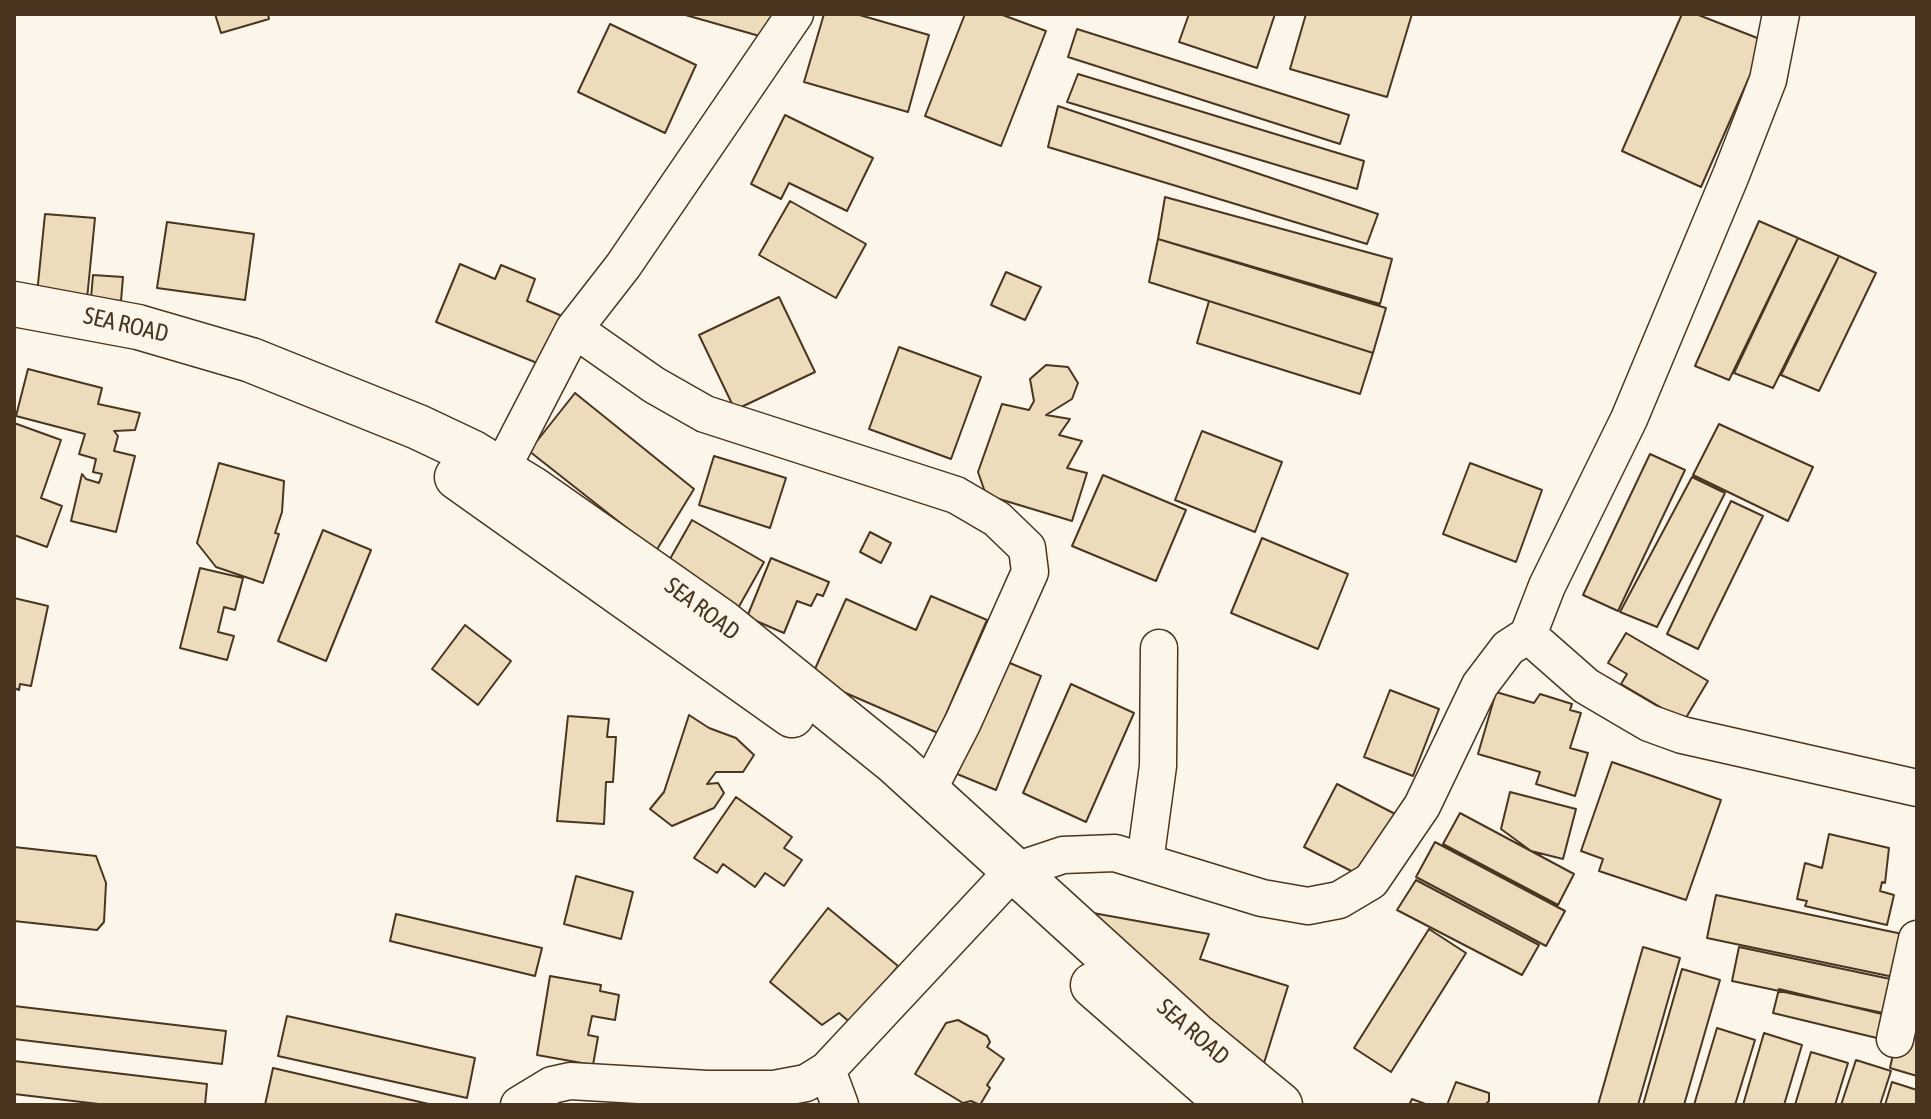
<!DOCTYPE html>
<html>
<head>
<meta charset="utf-8">
<style>
	body { margin:0 }
	#map { position:relative; width:1931px; height:1119px; overflow:hidden; background:#fbf6e9; font-family:"Asap Condensed",sans-serif }
	canvas { display:block }
	.frame { position:absolute; inset:0; border:16px solid #4a3520; pointer-events:none }
</style>
</head>
<body>
<div id="map">
<canvas width="1931" height="1119"></canvas>
<div class="frame"></div>
</div>
<script>
const ctx = document.querySelector('canvas').getContext('2d');
ctx.lineJoin = 'round';
function fill(path, color) { ctx.fillStyle = color; ctx.fill(path, 'evenodd'); }
const toPath = rows => new Path2D(rows.map(r => 'M' + r).join(''));
function stroke(path, color, width, dash) { ctx.strokeStyle = color; ctx.lineWidth = width; ctx.lineCap = dash ? 'butt' : 'round'; ctx.setLineDash(dash || []); ctx.stroke(path); }
function label(font, color, halo, rows, align = 'center') {
  ctx.font = font + ' "Asap Condensed",sans-serif'; ctx.lineWidth = 6; ctx.setLineDash([]); ctx.textBaseline = 'middle'; ctx.strokeStyle = halo; ctx.fillStyle = color; for (const [text, x, y, turn = 0] of rows) {
    ctx.save(); ctx.translate(x, y); ctx.rotate((+turn || 0) * Math.PI / 180); ctx.textAlign = isNaN(turn) ? turn : align; if (halo) ctx.strokeText(text, 0, 0); ctx.fillText(text, 0, 0); ctx.restore();
  }
}
const building = toPath([
	[215,14,268,14,269,19,221,33,215,14],
	[682,14,785,14,777,41,682,14],
	[824,14,856,14,929,35,908,112,804,82,824,14],
	[965,14,1000,14,1046,31,1001,146,925,116,965,14],
	[1189,14,1275,14,1257,68,1179,42,1189,14],
	[1306,14,1412,14,1387,97,1290,69,1306,14],
	[1682,14,1696,14,1765,41,1701,187,1622,151,1682,14],
	[610,24,696,65,665,133,578,92,610,24],
	[1077,29,1349,115,1340,144,1068,57,1077,29],
	[1078,74,1364,161,1357,189,1067,102,1078,74],
	[1058,106,1378,214,1367,244,1048,147,1058,106],
	[785,115,873,158,847,211,789,183,781,199,751,184,785,115],
	[1165,197,1392,259,1380,304,1158,239,1165,197],
	[790,201,866,244,836,298,759,255,790,201],
	[45,214,95,218,87,299,37,294,45,214],
	[1759,221,1798,238,1729,380,1695,366,1759,221],
	[167,222,254,234,245,300,157,288,167,222],
	[1798,238,1839,256,1773,388,1734,373,1798,238],
	[1158,239,1386,308,1373,353,1149,282,1158,239],
	[1839,256,1876,273,1819,391,1781,375,1839,256],
	[460,264,495,279,501,265,535,279,527,301,562,316,542,365,436,322,460,264],
	[1006,272,1041,287,1025,320,991,305,1006,272],
	[93,275,123,277,121,301,91,298,93,275],
	[779,297,815,372,735,410,699,335,779,297],
	[1209,301,1373,353,1360,394,1197,343,1209,301],
	[899,347,981,377,951,459,869,429,899,347],
	[1046,365,1068,367,1078,383,1072,399,1046,415,1070,419,1059,435,1082,441,1067,468,1087,473,1072,521,986,495,978,472,1002,404,1029,410,1034,401,1030,379,1046,365],
	[28,369,102,388,98,404,140,413,135,430,114,431,118,436,114,451,135,456,116,532,71,521,82,474,86,479,99,483,102,474,93,472,96,459,79,454,85,434,16,416,28,369],
	[575,393,694,489,656,551,529,451,575,393],
	[14,423,61,440,41,498,62,506,47,547,14,535,14,423],
	[1719,424,1813,467,1788,521,1693,475,1719,424],
	[1202,431,1282,462,1255,532,1175,500,1202,431],
	[1650,454,1685,470,1618,611,1583,595,1650,454],
	[714,456,786,478,770,528,699,505,714,456],
	[219,463,284,481,282,512,275,533,279,534,263,583,216,567,197,543,219,463],
	[1470,463,1542,490,1516,562,1443,534,1470,463],
	[1103,475,1186,510,1156,581,1072,546,1103,475],
	[1692,477,1725,493,1657,627,1620,612,1692,477],
	[1731,501,1763,516,1698,649,1667,634,1731,501],
	[692,520,764,562,737,610,666,566,692,520],
	[323,530,371,550,326,661,278,641,323,530],
	[870,532,891,543,881,563,860,552,870,532],
	[1262,538,1348,574,1318,649,1231,613,1262,538],
	[771,558,829,582,823,596,817,594,811,606,797,601,784,633,747,617,771,558],
	[200,568,243,578,235,610,224,607,218,632,234,636,227,660,180,648,200,568],
	[931,596,987,620,938,733,811,678,846,599,916,630,931,596],
	[14,598,48,606,31,686,20,684,19,690,14,688,14,598],
	[465,625,511,661,478,705,432,669,465,625],
	[1626,633,1708,681,1684,721,1621,684,1627,674,1608,663,1626,633],
	[993,656,1041,676,996,790,945,769,993,656],
	[1071,684,1134,713,1086,822,1023,793,1071,684],
	[1390,690,1439,709,1413,776,1364,757,1390,690],
	[1496,692,1534,703,1540,694,1572,704,1570,710,1581,713,1570,748,1588,753,1575,796,1536,784,1540,772,1478,754,1496,692],
	[689,715,709,728,736,738,754,755,743,772,716,772,707,784,718,783,724,793,714,808,672,826,650,809,664,792,689,715],
	[568,716,609,719,607,737,616,737,613,782,606,782,604,824,557,821,568,716],
	[1612,762,1721,800,1686,900,1599,871,1603,859,1581,851,1612,762],
	[1337,784,1401,817,1369,880,1304,847,1337,784],
	[1510,792,1576,809,1563,859,1531,851,1501,829,1510,792],
	[736,797,792,837,784,848,802,860,784,886,765,873,755,887,723,864,717,873,694,858,736,797],
	[1460,813,1574,874,1558,905,1443,844,1460,813],
	[1829,834,1889,848,1885,883,1882,882,1880,891,1894,895,1887,925,1805,906,1807,901,1797,899,1805,863,1822,868,1829,834],
	[1435,842,1565,911,1546,946,1416,877,1435,842],
	[14,847,96,856,106,883,104,922,97,930,14,921,14,847],
	[576,876,633,892,621,939,564,924,576,876],
	[1416,880,1539,945,1522,975,1397,910,1416,880],
	[1716,895,1912,936,1903,979,1707,938,1716,895],
	[828,908,898,966,852,1024,839,1013,822,1025,770,982,828,908],
	[1093,913,1209,934,1200,959,1288,986,1259,1079,1093,913],
	[396,914,542,948,535,976,390,941,396,914],
	[1429,929,1466,953,1391,1072,1354,1048,1429,929],
	[1917,944,1917,1076,1890,1068,1917,944],
	[1643,947,1680,958,1638,1105,1598,1105,1643,947],
	[1739,947,1895,980,1888,1014,1732,981,1739,947],
	[1682,969,1720,980,1684,1105,1643,1105,1682,969],
	[550,976,601,985,600,991,619,995,615,1020,592,1016,588,1035,598,1037,593,1065,537,1055,550,976],
	[1779,989,1886,1015,1881,1039,1773,1013,1779,989],
	[14,1006,226,1031,222,1064,14,1039,14,1006],
	[287,1016,475,1058,467,1098,278,1056,287,1016],
	[958,1020,987,1036,990,1042,987,1047,1004,1059,987,1085,990,1088,980,1105,971,1101,963,1103,915,1074,946,1023,958,1020],
	[1717,1028,1755,1040,1735,1105,1694,1105,1717,1028],
	[1764,1033,1802,1045,1784,1105,1743,1105,1764,1033],
	[1811,1052,1848,1063,1835,1105,1795,1105,1811,1052],
	[1856,1060,1891,1071,1880,1105,1841,1105,1856,1060],
	[14,1061,207,1084,205,1105,107,1105,14,1094,14,1061],
	[273,1068,433,1105,265,1105,273,1068],
	[1456,1082,1489,1093,1489,1101,1485,1105,1447,1105,1456,1082],
	[1892,1082,1917,1090,1917,1105,1885,1105,1892,1082],
	[1412,1099,1428,1105,1409,1105,1412,1099]
]);
fill(building, '#ecdcbc');
stroke(building, '#4a3520', 2);
const minor = toPath([
	[574,329,654,385,705,414,956,495,997,519,1027,548,1030,572,963,722,927,792],
	[488,495,574,329,623,266,795,14],
	[1528,635,1586,686,1649,723,1682,735,1917,788],
	[1145,862,1158,766,1159,648],
	[1895,1039,1917,939],
	[827,1070,840,1105],
	[519,1105,552,1085,570,1081,707,1089,774,1089,806,1083,827,1070,1012,872,1063,855,1115,853,1262,898,1308,906,1339,900,1371,881,1422,806,1480,685,1508,648,1528,635,1547,586,1629,419,1731,175,1768,80,1781,14]
]);
const highway = toPath([
	[14,304,138,327,251,360,418,427,473,453,531,488,722,622,896,763,1195,1035,1280,1105],
	[457,477,792,715],
	[1093,985,1230,1105]
]);
stroke(minor, '#4a3520', 39);
stroke(highway, '#4a3520', 47);
stroke(minor, '#fbf6e9', 36);
stroke(highway, '#fbf6e9', 44);
label('24px', '#4a3520', '#fbf6e9', [
	["SEA ROAD",126,325,13],
	["SEA ROAD",702,609,37],
	["SEA ROAD",1193,1032,41]
]);
</script>
</body>
</html>
